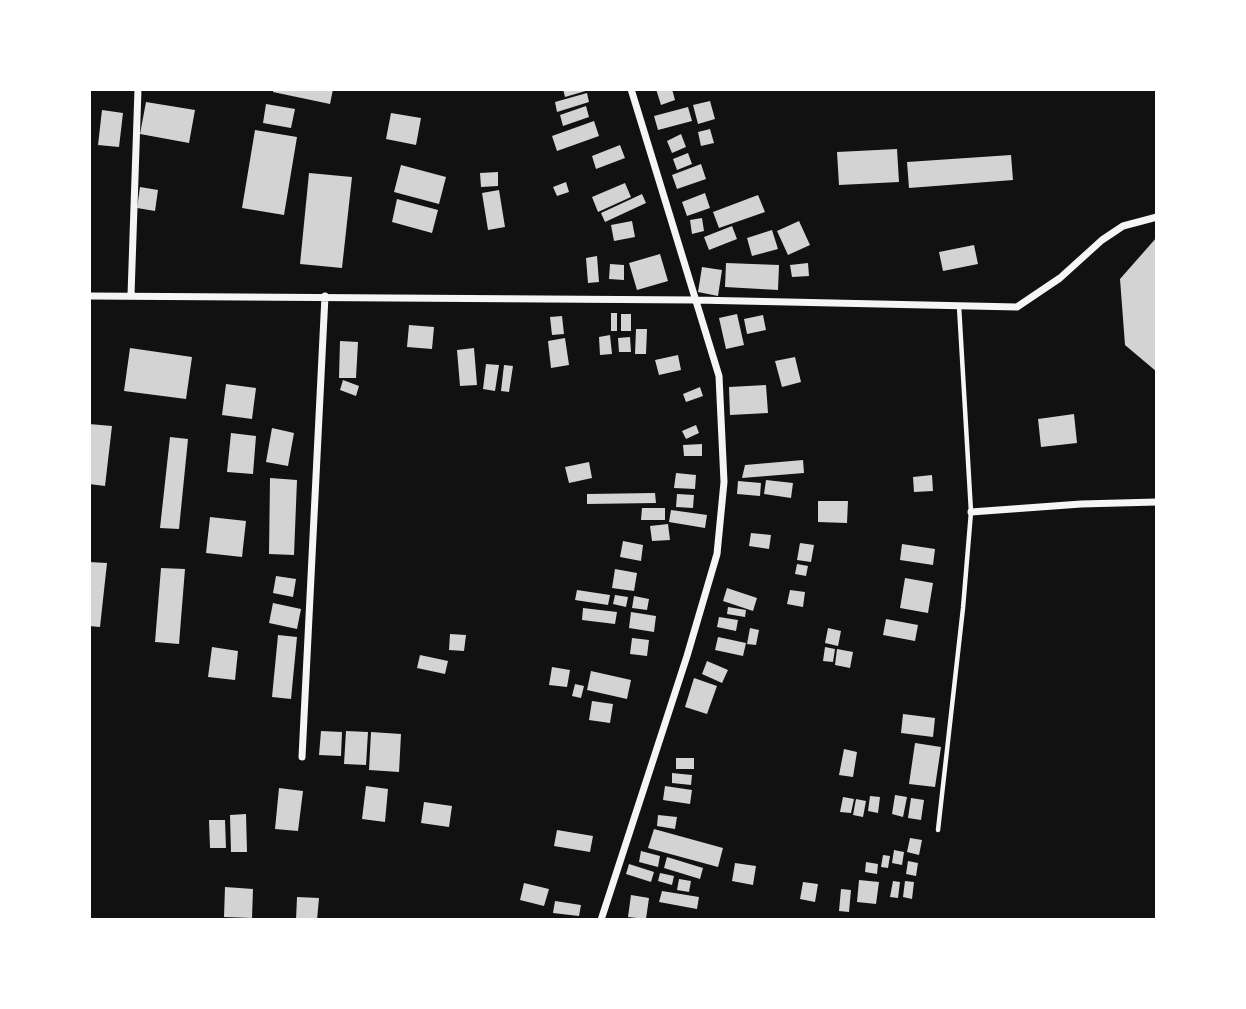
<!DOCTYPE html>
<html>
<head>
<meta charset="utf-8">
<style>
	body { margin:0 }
	#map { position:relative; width:1246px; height:1009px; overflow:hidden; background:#111; font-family:"PT Sans Narrow",sans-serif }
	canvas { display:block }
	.frame { position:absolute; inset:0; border:91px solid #fff; pointer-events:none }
</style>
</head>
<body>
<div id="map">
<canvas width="1246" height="1009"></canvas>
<div class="frame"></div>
</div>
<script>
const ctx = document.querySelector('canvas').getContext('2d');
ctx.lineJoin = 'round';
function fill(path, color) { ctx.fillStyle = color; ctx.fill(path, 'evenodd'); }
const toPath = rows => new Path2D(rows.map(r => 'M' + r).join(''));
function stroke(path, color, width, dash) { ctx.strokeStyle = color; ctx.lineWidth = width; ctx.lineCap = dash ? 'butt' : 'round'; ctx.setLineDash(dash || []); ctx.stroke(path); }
fill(toPath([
	[273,89,333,89,330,104,273,92],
	[563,89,589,89,589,90,565,97],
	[656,89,672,89,675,100,661,105],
	[587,93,589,102,557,112,555,102],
	[710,101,715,119,698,124,693,105],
	[146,102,195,110,189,143,140,134],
	[266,104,295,109,291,128,263,123],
	[586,106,589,117,563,126,560,115],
	[688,107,692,121,658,130,654,116],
	[102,110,123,113,119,147,98,145],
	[391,113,421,118,416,145,386,139],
	[594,121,599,136,557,151,552,136],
	[710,129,714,143,701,146,698,132],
	[255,130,297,137,284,215,242,208],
	[681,134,686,147,672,153,667,141],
	[620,145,625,158,596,169,592,156],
	[897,149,899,182,839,185,837,152],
	[688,153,692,164,677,170,673,159],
	[1011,155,1013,180,909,188,907,162],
	[701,164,706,179,677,189,672,175],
	[401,165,446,177,439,204,394,192],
	[498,172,498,186,481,187,480,173],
	[309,173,352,177,342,268,300,264],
	[566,182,569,192,557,196,553,187],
	[625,183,631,197,598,212,592,197],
	[140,187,158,190,155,211,137,208],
	[499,190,505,227,488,230,482,193],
	[705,193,710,208,687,216,682,202],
	[642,194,646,203,605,222,601,213],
	[758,195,765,212,719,228,713,212],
	[397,199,438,210,432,233,392,222],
	[702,218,704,231,692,234,690,220],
	[632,221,635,237,614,241,611,225],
	[799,221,810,245,788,255,777,231],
	[732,226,737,239,709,250,704,237],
	[772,230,778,249,752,256,747,238],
	[1157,237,1157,372,1125,345,1120,279],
	[974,245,978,264,943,271,939,252],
	[660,254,668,281,637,290,629,263],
	[597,256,599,282,588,283,586,258],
	[726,263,779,265,778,290,725,287],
	[808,263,809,276,792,277,790,265],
	[610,264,624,265,624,280,609,279],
	[702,267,722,270,718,296,698,292],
	[611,313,617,313,617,331,611,331],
	[621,314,631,314,631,331,621,331],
	[737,314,744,345,726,349,719,318],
	[763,315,766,330,747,334,744,319],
	[562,316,564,334,552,335,550,317],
	[409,325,434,327,432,349,407,347],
	[636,329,647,329,646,354,635,354],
	[610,335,612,354,600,355,599,337],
	[630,337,631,352,619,352,618,338],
	[565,338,569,365,551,368,548,341],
	[340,341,358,342,356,378,339,378],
	[130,348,192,357,186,399,124,391],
	[474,348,477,385,460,386,457,350],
	[678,355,681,370,659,375,655,360],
	[795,357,801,382,782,387,775,361],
	[486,364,499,365,495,391,483,389],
	[504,365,513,366,509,392,501,391],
	[343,380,359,386,356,396,340,390],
	[226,384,256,388,252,419,222,415],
	[766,385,768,413,730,415,729,387],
	[700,387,703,396,686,402,683,394],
	[1074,414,1077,443,1041,447,1038,419],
	[89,424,112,426,105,486,89,484],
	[696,425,699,433,686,439,682,431],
	[272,428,294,433,288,466,266,462],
	[231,433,256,436,253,474,227,472],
	[170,437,188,439,179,529,160,528],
	[702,444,702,456,684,456,683,445],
	[803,460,804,473,742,478,745,465],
	[589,462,592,478,569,483,565,467],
	[676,473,696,475,695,489,674,488],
	[932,475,933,491,914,492,913,477],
	[270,478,297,480,294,555,269,554],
	[766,480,793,483,791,498,764,494],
	[738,481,761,483,760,496,737,494],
	[655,493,656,503,587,504,587,494],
	[677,494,694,495,693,508,676,507],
	[818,501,848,501,847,523,818,522],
	[642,508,665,508,665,520,641,520],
	[671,510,707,515,705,528,669,522],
	[210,517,246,521,242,557,206,553],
	[668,524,670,540,652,541,650,526],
	[751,533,771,535,769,549,749,546],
	[623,541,643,545,641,561,620,557],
	[800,543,814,545,811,562,797,560],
	[902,544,935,549,933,565,900,560],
	[89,562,107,563,100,627,89,626],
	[797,564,808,566,806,576,795,574],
	[161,568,185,569,179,644,155,642],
	[615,569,637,573,634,591,612,588],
	[276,576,296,579,293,597,273,593],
	[905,578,933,583,928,613,900,608],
	[727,588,757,598,753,611,723,601],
	[577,590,610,595,608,605,575,600],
	[790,590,805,592,803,607,787,604],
	[615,595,628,597,626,607,613,604],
	[634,596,649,599,647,610,632,608],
	[273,603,301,609,297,629,269,623],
	[728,607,746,610,745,617,727,614],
	[583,608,617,612,615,624,582,620],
	[631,612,656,616,654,632,629,628],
	[719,617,738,620,736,631,717,627],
	[886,619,918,625,915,641,883,635],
	[750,628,759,630,756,645,747,644],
	[828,628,841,631,838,646,825,643],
	[450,634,466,635,464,651,449,650],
	[278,635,297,637,291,699,272,697],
	[718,637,746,643,743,656,715,650],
	[632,638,649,640,647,656,630,654],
	[212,647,238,651,235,680,208,677],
	[825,647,835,649,833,662,823,661],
	[837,649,853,652,850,668,835,665],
	[420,655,448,661,445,674,417,668],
	[707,661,728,670,722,683,702,674],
	[552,667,570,670,567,687,549,685],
	[591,671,631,680,627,699,587,690],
	[694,678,717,686,707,714,685,707],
	[575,684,584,686,581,698,572,696],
	[592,701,613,704,610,723,589,720],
	[903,714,935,718,933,737,901,733],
	[321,731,342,732,341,756,319,755],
	[346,731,368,732,366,765,344,764],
	[371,732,401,734,399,772,369,770],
	[915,743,941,747,935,787,909,784],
	[844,749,857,752,853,777,839,775],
	[676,758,694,758,694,769,676,769],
	[672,773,692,775,691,785,672,783],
	[366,786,388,789,385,822,362,819],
	[665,786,692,790,690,804,663,800],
	[279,788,303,791,298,831,275,829],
	[895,795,907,797,903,817,892,814],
	[870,796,880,797,878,813,868,811],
	[843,797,854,799,851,813,840,812],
	[911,798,924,800,921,820,908,818],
	[856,799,866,801,863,817,853,815],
	[424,802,452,806,449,827,421,823],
	[246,814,247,852,231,852,230,815],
	[658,815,677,817,675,829,657,826],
	[209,820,225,820,226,848,210,848],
	[654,829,723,848,718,867,648,848],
	[557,830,593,836,590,852,554,846],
	[910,838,922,840,919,855,907,852],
	[894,850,904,852,902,865,892,863],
	[641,851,660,856,658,867,639,862],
	[883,855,890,856,888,868,881,867],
	[667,857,703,868,700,879,664,868],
	[908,861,918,863,916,876,906,874],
	[866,862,878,864,877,874,865,872],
	[735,863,756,866,753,885,732,881],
	[629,864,654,872,651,882,626,874],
	[660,873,674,876,672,885,658,881],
	[679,879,691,881,689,892,677,890],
	[859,880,879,882,876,904,857,902],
	[893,881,900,882,898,898,890,897],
	[905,881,914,882,912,899,903,897],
	[803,882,818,884,815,902,800,899],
	[524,883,549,889,544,906,520,900],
	[225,887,253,889,252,918,224,917],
	[841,889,851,890,849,912,839,911],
	[662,891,699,897,697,909,659,902],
	[631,895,649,898,646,919,628,917],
	[297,897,319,898,317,920,296,920],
	[555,901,581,905,579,916,553,913]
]), '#d3d3d3');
stroke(toPath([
	[938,830,963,608,971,512,959,306]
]), '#f5f5f5', 4.5);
stroke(toPath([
	[131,295,138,89],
	[89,296,695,300,1017,307,1060,278,1102,240,1123,226,1157,217],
	[971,512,1081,504,1157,502],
	[302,757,325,296],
	[601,920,687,656,717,554,724,482,719,376,631,89]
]), '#f5f5f5', 7);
</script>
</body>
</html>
